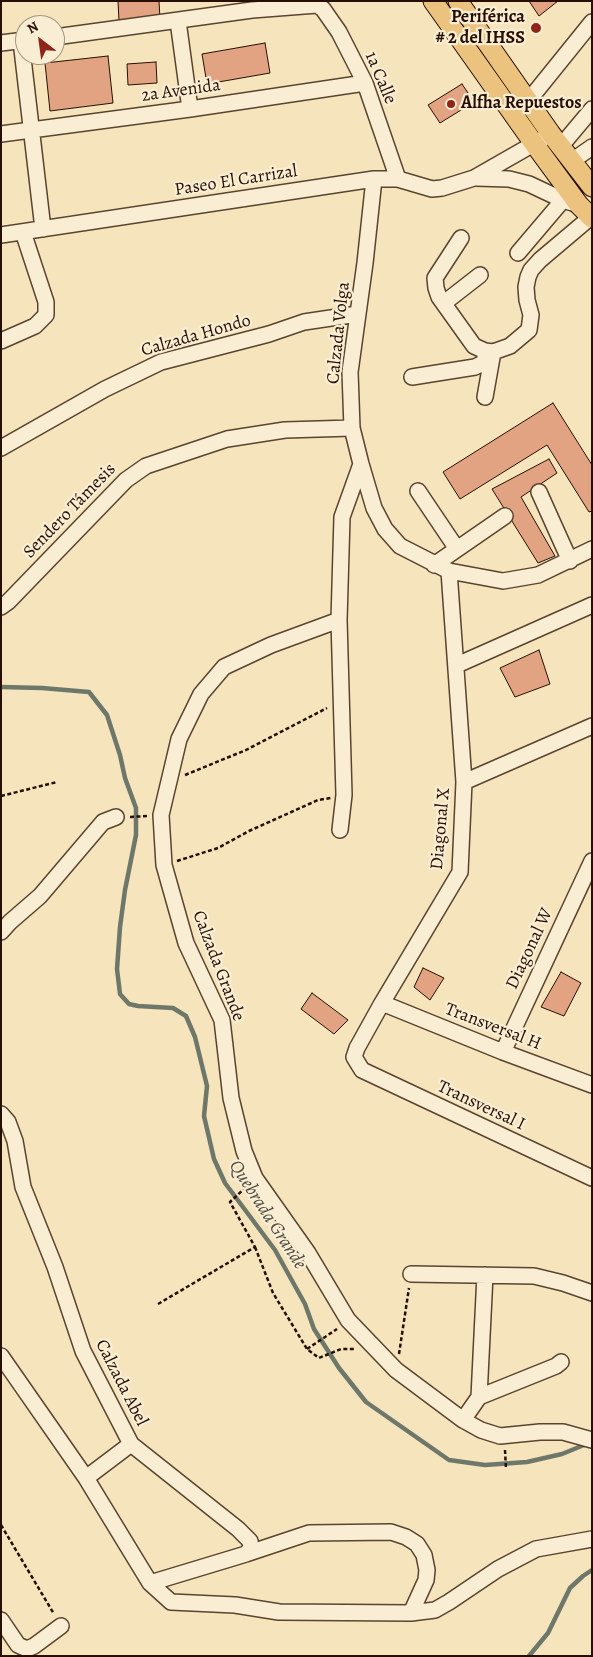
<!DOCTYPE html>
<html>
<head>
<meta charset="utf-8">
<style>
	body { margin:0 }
	#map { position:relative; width:593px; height:1657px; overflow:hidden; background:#f6e4bc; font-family:Alegreya,serif }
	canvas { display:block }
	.frame { position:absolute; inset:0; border:2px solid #260f00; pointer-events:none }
	.north { position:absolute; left:15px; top:15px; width:50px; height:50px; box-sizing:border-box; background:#f9edd3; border:1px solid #a5947f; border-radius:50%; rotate:330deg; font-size:14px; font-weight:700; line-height:20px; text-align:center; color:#260f00 }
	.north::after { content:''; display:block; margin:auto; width:18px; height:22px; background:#8f2418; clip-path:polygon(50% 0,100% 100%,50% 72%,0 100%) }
</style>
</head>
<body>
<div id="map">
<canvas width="593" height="1657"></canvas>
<div class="frame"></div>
<div class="north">N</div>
</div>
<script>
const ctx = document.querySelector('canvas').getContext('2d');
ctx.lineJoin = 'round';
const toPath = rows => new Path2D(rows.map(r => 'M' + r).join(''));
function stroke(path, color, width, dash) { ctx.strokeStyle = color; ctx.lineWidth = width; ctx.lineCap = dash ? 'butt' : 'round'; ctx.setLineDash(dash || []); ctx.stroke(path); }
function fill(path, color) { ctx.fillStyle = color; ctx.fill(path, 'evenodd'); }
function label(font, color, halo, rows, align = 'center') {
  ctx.font = font + ' Alegreya,serif'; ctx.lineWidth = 4.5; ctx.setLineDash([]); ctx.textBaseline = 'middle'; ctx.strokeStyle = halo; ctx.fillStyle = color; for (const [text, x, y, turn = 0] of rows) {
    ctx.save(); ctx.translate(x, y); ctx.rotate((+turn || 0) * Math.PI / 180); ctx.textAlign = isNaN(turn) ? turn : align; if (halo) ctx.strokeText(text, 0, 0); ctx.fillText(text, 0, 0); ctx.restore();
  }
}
stroke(toPath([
	[1,687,42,688,89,692,107,715,120,755,125,778,136,808,136,835,125,890,120,927,117,969,120,994,129,1004,138,1006,173,1008,186,1016,195,1037,207,1086,204,1116,214,1159,225,1183,275,1250,305,1304,314,1329,339,1368,366,1402,449,1460,485,1465,527,1462,562,1454,589,1443],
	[529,1656,548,1633,570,1588,583,1576,592,1570]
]), '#6d786b', 4.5);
const building = toPath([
	[118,1,159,1,160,19,119,21,118,1],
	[529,1,558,1,539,16,529,1],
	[265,43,270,73,207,84,202,54,265,43],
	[108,56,113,103,50,111,45,63,108,56],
	[156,62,157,83,128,85,127,64,156,62],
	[462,84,474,102,440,123,428,105,462,84],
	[553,403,592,465,592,511,589,512,547,445,460,499,443,472,553,403],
	[549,459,557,473,521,497,555,556,538,563,492,489,549,459],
	[539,650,550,684,515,697,500,668,539,650],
	[423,968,444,978,430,1000,414,987,423,968],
	[561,972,581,983,564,1016,541,1007,561,972],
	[312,993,348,1020,334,1034,301,1009,312,993]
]);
fill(building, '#e2a382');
stroke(building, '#260f00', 1);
const minor = toPath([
	[178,21,190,109],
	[55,37,252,10,317,5,323,9,339,32,365,83,398,179],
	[21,41,43,229],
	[1,43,25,40],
	[513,114,529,100,592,22],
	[1,134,190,109,365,83],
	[561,146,592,109],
	[572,161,592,147],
	[476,178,509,179,529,184,563,200,579,205],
	[374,179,365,263,350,372,352,428,361,464,374,508,385,529,400,546,449,571,503,581,538,575,592,549],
	[1,235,374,179,398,179,432,189,442,188,474,178,544,138],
	[461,238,435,278,436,288,439,297,474,346,485,351,493,352,510,346,529,330,531,315,527,300,526,287,528,277,531,270,540,260,591,217],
	[518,253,563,200],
	[444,303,480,275],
	[1,341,35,326,46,315,46,302,23,232],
	[412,377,475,367,483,363,485,359,485,351],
	[485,397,493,352],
	[1,448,105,389,161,362,269,334,304,322,358,314],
	[418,491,457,549],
	[539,492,570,561],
	[434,565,505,516],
	[449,571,464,782,460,872,382,1003,357,1048,354,1057,362,1070,592,1178],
	[1,607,8,602,126,480,146,466,227,439,285,430,352,428],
	[339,620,271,645,224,667,201,694,179,739,161,815,164,865,186,943,222,1020,231,1098,244,1151,255,1178,308,1253,348,1320,396,1370,463,1420,481,1430,500,1436,540,1432,563,1432,592,1440],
	[457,665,592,605],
	[464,782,592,726],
	[340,830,344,795,339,620,342,517,361,464],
	[1,932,10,922,40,896,103,822,116,817],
	[382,1003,503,1052,592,1085],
	[503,1052,592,861],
	[1,1114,8,1122,15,1141,23,1187,55,1267,83,1351,131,1444,238,1529,250,1541,251,1548,246,1554,150,1583],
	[411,1274,534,1276,563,1283,592,1293],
	[1,1356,86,1478,150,1583,171,1602,235,1605,279,1612,411,1613,435,1610,449,1602,498,1569,536,1549,592,1539],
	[479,1397,556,1366,561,1362],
	[463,1420,479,1397,485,1275],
	[86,1478,131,1444],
	[246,1554,309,1533,391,1532,406,1537,417,1544,424,1555,427,1570,426,1580,411,1613],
	[1,1620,18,1645,27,1649,34,1646,61,1626]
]);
const major = toPath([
	[433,1,535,145,579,205,592,218],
	[458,1,551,134,592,187]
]);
stroke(minor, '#5a442f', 18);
stroke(major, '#260f00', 21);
stroke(toPath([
	[185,775,246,750,327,708],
	[1,796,57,782],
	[130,817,147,816],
	[177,861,218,848,249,831,318,800,331,798],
	[255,1247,273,1293,307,1349,319,1358,341,1349,356,1349],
	[158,1304,255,1247,230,1202,245,1188],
	[307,1349,337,1329],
	[399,1354,409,1288],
	[505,1450,506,1469],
	[1,1525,54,1614]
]), '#260f00', 2.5, [4, 2.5]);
stroke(minor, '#f9edd3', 15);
stroke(major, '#ebc27e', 19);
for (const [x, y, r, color] of [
	[536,28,6,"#8f2418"],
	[451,104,5,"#8f2418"]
]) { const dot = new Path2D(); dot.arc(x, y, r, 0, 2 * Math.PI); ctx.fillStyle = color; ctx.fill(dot); stroke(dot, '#f9edd3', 2); }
label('bold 18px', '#260f00', '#f9edd3', [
	["Periférica",525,18],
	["# 2 del IHSS",525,39],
	["Alfha Repuestos",461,104,"left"]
], 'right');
label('18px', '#260f00', '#f9edd3', [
	["1a Calle",380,78,67],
	["2a Avenida",181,91,-8],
	["Paseo El Carrizal",236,181,-9],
	["Calzada Volga",339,333,-84],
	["Calzada Hondo",196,336,-16],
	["Sendero Támesis",70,511,-46],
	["Diagonal X",441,829,-85],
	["Diagonal W",530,949,-65],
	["Calzada Grande",218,966,69],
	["Transversal H",493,1027,21],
	["Transversal I",481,1106,25],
	["Calzada Abel",121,1383,63]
]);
label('italic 19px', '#504c3f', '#f9edd3', [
	["Quebrada Grande",267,1215,57]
]);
</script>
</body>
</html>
